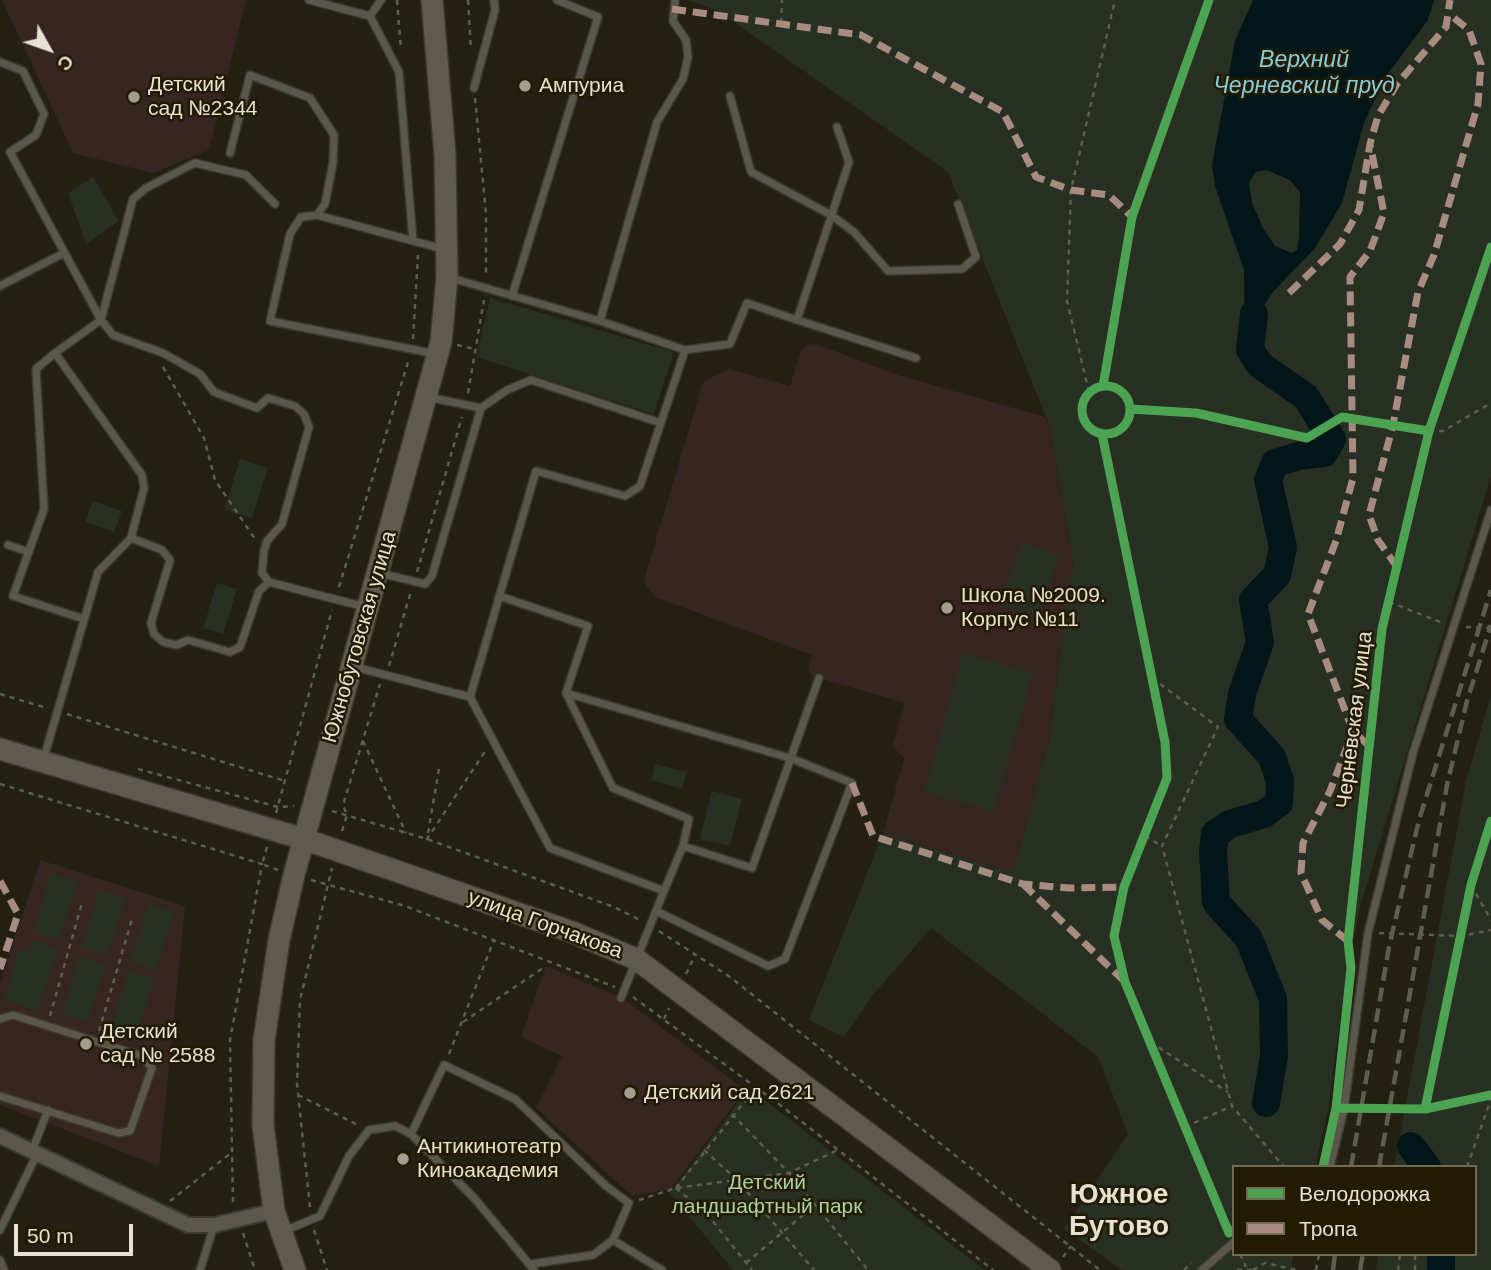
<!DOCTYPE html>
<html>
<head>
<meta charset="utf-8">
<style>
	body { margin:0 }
	#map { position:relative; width:1491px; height:1270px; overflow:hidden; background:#242012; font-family:Arial,sans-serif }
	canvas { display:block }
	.legend { position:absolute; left:1232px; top:1165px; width:245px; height:91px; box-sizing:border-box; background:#231a02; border:2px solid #716a55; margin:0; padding:9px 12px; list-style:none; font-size:21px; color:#e6e1d2 }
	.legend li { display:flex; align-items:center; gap:14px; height:35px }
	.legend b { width:35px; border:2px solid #716a55 }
	.north { position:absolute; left:14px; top:14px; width:70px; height:70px; -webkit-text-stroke:5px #231a02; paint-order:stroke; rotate:130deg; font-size:19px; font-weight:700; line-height:28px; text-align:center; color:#e6e1d2 }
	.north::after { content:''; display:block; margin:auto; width:24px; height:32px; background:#e6e1d2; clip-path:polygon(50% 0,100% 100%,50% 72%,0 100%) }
	.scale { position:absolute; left:14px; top:1224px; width:119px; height:32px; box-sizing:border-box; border:4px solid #e6e1d2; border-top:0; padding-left:9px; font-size:21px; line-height:24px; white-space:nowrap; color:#e6e1d2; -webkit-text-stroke:5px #231a02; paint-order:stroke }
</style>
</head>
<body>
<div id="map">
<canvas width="1491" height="1270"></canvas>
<ul class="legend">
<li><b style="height:9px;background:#4ca352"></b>Велодорожка</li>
<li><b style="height:9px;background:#a88b81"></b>Тропа</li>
</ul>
<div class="north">С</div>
<div class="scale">50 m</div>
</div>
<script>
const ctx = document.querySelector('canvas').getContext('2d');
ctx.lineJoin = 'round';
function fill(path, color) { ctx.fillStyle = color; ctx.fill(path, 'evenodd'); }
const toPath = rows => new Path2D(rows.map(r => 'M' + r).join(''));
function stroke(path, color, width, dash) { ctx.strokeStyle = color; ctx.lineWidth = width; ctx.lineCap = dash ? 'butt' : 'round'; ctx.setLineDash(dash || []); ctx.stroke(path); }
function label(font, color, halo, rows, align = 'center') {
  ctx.font = font + ' Arial,sans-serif'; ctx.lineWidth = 5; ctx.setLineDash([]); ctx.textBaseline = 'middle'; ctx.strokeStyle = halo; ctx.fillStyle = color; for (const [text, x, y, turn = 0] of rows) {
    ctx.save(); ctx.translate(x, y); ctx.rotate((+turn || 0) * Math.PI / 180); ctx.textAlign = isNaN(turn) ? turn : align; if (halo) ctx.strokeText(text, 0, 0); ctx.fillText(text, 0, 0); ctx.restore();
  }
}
fill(toPath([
	[2,0,246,0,209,150,153,173,73,153],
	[816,344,898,375,1045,417,1050,427,1073,561,1049,740,1013,873,883,833,904,759,892,745,905,703,812,676,808,670,812,655,655,597,647,587,644,580,703,382,729,369,790,386,801,351,807,345],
	[40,860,185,906,159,1166,0,1105,0,984],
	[546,966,622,998,745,1090,671,1189,632,1196,536,1108,562,1056,521,1037]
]), '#372522');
fill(toPath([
	[1491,0,1491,476,1361,904,1346,975,1328,1110,1315,1167,1234,1167,1234,1254,1294,1254,1290,1270,1122,1270,1064,1229,1128,1134,1098,1057,1043,1014,931,928,872,996,844,1037,809,1020,883,833,1013,873,1049,740,1073,561,1050,427,948,172,718,11,688,0],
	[93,177,119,221,86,244,68,193],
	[490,298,674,352,654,414,476,357],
	[240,459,268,468,252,518,224,510],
	[93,501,122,511,114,532,85,522],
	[1022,542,1059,555,1038,618,1000,606],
	[217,583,237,589,223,634,203,628],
	[963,653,1033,673,994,811,924,792],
	[1491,695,1491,1270,1376,1270,1378,1254,1475,1254,1475,1167,1394,1167,1466,781],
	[655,764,687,772,682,789,651,780],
	[712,791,742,799,730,846,700,839],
	[51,874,77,882,60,939,33,932],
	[99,890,126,898,108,955,82,948],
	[148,904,174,912,156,970,130,962],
	[32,941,57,949,37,1011,4,1000,19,950,28,953],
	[79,956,106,964,88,1022,62,1014],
	[128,971,154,979,137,1037,110,1029],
	[749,1088,985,1270,733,1270,670,1193]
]), '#273022');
fill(toPath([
	[1253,0,1434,0,1428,20,1384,79,1364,123,1342,203,1315,248,1273,292,1257,316,1250,350,1245,348,1244,270,1215,186,1212,165,1235,41],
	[1266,170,1290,180,1300,192,1299,237,1297,250,1292,253,1275,246,1263,228,1252,203,1249,182,1256,172]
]), '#03171a');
stroke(toPath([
	[1254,314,1250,350,1260,365,1306,397,1332,439,1324,453,1299,456,1275,463,1268,480,1283,547,1277,575,1253,600,1260,642,1242,694,1238,719,1272,757,1280,781,1279,803,1264,814,1230,824,1215,834,1213,851,1216,902,1249,939,1273,999,1274,1056,1266,1103],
	[1411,1146,1427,1167],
	[1441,1254,1441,1270]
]), '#03171a', 28);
const lane = toPath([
	[309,0,370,16,399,72,413,241],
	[370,16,381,0],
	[0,62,23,71,44,114,36,135,10,152,101,320,55,353],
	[474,88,495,10,494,0],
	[730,96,751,172,831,215,854,232,888,271,962,269,976,257,958,204],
	[230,153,250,75,310,98,334,135,333,163,325,204,317,215],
	[451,278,600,321,657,122,683,79,688,57,686,40,673,21,675,0],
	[0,286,64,253],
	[512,296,598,17,557,0],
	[797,320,916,358],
	[600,321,685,350,640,486,625,496,536,471,470,697,550,848,664,891,621,998],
	[685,350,730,344,747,303,797,320,849,162,837,127],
	[436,354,270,321,290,234,301,217,317,215,443,249],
	[481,408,507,390,531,380,661,423],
	[131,538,162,550,170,560,151,623,154,634,163,642,177,645,188,640,230,652,240,647,259,591,269,582,365,607],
	[8,545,29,552],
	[379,573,425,584,432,576,481,408,428,397],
	[269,582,262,573,264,551,267,541,282,524,309,427,304,414,295,406,268,398,257,408,214,392,200,374,163,353,113,335,101,320,133,199,146,188,195,163,246,175,275,204],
	[499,596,588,626,566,693,613,788,689,819,683,846,664,891],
	[355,667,470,697],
	[566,693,790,758,852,783,785,959,768,966,656,911],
	[43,761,98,572,131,538,144,488,142,475,55,353,36,369,44,509,13,596,84,619],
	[683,846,752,868,819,678],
	[0,1019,13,1015,142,1056,152,1068,130,1131,118,1133,0,1096],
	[411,1134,444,1065,515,1099,606,1186,629,1203,613,1240,593,1255,531,1264],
	[32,1151,48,1110],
	[1330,1167,1344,1109,1368,933,1413,753,1491,510],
	[0,1230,37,1154],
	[284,1231,320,1216,349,1156,369,1130,395,1126,411,1134,475,1199,534,1270],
	[613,1240,662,1270],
	[0,1260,4,1270],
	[200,1270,214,1226],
	[1202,1270,1234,1242]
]);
const street = toPath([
	[0,1136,188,1225,214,1225,274,1211]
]);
const secondary = toPath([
	[0,749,304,839,572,932,636,959,1050,1270],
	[295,1270,274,1211,263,1125,264,1040,279,940,294,875,441,342,447,277,445,155,432,0]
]);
stroke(lane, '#3d3930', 10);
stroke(street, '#3d3930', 18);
stroke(secondary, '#3d3930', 24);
stroke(toPath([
	[397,0,401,50],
	[468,0,471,49],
	[781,23,782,0],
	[475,98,486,214,486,276],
	[413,339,418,255],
	[457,345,475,349],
	[163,367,204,438,215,480,255,539],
	[1089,392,1067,301,1071,190,1115,0],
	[468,393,484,300],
	[1429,431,1443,431,1491,403],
	[417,572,462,417],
	[339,587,409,359],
	[1389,602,1443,623],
	[1466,627,1491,628],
	[389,666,411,591],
	[1152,678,1218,727,1162,846,1232,1106,1284,1167],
	[0,694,47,708],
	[67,714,285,781],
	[363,741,406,833],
	[138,769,278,807,294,806],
	[439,769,427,839,486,750],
	[0,784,262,864,230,1040,233,1204],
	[332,811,427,839,614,907,642,921],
	[276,813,332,610],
	[342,831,347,815,343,805,380,684],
	[1145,836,1162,846],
	[267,847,262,864,278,870],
	[311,880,405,906,615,987],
	[1471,885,1491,920],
	[659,931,730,977,1100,1270],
	[1379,933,1461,936,1491,930],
	[686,974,695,955],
	[633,997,784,1108,993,1270],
	[50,1016,82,903],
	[664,1019,669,1008],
	[463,1022,546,966],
	[99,1031,132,919],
	[1150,1042,1228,1092],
	[449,1054,494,940],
	[298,1095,358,1125],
	[732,1114,789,1173,868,1270],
	[1185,1127,1232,1106],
	[704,1150,737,1180,814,1270],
	[1467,1167,1491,1099],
	[676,1188,756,1087],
	[676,1188,707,1214,752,1270],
	[639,1200,676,1188,789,1173,838,1150],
	[170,1201,231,1153],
	[310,1207,297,1084,300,1000,332,868],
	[314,1230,327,1270],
	[243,1233,255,1270],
	[1240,1254,1246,1267],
	[1063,1257,1071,1246],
	[746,1263,815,1205],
	[1184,1270,1192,1263],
	[1237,1270,1253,1270],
	[1253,1270,1265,1263,1297,1270],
	[1316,1270,1319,1254],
	[1398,1270,1400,1254],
	[1415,1270,1415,1254]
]), '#5f5c51', 2.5, [5, 5]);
stroke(lane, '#5b574c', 7);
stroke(street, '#5b574c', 14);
stroke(secondary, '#605a4f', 21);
stroke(toPath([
	[1351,1167,1389,947,1419,820,1491,590],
	[1379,1167,1447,785,1467,701,1491,625],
	[1333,1270,1335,1254],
	[1360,1270,1363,1254]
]), '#5f5c50', 4.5, [14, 7]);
stroke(toPath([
	[672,9,861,35,1003,112,1036,177,1071,190,1109,195,1132,217],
	[1289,293,1340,244,1359,210,1370,144,1378,116,1397,84,1446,27,1450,0],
	[1397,567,1378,540,1369,515,1393,425,1418,292,1434,255,1478,104,1481,64,1469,30,1449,14],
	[1368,745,1353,731,1308,614,1336,541,1353,478,1350,277,1370,251,1384,213,1370,144],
	[852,783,873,836,1023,884,1068,888,1124,887],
	[0,881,18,914,0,969],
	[1023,884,1123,980],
	[1348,941,1322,920,1301,873,1303,843,1330,791,1353,731]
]), '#a88b81', 7, [14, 7]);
stroke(toPath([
	[1103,386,1132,217,1209,0],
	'1082 410a24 24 0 1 1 48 0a24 24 0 1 1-48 0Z',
	[1130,409,1196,413,1307,438,1342,417,1429,431],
	[1102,434,1165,742,1167,778,1124,887,1114,936,1125,982,1229,1233,1234,1230],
	[1336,1108,1425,1109,1491,1095],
	[1425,1109,1471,885,1491,821],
	[1323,1167,1336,1108,1351,968,1348,941,1382,629,1429,431,1491,247]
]), '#4ca352', 9);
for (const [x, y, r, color] of [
	[525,86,7,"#a29d8f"],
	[134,97,7,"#a29d8f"],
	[947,608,7,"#a29d8f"],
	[86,1044,7,"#a29d8f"],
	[630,1093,7,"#a29d8f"],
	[403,1159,7,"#a29d8f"]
]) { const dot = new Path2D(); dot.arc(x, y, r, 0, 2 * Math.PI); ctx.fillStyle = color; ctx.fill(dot); stroke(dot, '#231a02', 2.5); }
label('21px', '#e6e1d2', '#231a02', [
	["Детский",148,85],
	["сад №2344",148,109],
	["Ампуриа",539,86],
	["Школа №2009.",961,596],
	["Корпус №11",961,620],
	["Детский",100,1032],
	["сад № 2588",100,1056],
	["Детский сад 2621",644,1093],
	["Антикинотеатр",417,1147],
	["Киноакадемия",417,1171]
], 'left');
label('21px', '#e6e1d2', '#231a02', [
	["Южнобутовская улица",360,637,-74],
	["Черневская улица",1355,720,-83],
	["улица Горчакова",545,925,20]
]);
label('21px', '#aad1a4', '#231a02', [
	["Детский",767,1183],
	["ландшафтный парк",767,1207]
]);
label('italic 23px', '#85cddc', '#231a02', [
	["Верхний",1304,61],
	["Черневский пруд",1304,87]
]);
label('bold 28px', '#e6e1d2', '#231a02', [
	["Южное",1119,1195],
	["Бутово",1119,1227]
]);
</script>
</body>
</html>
